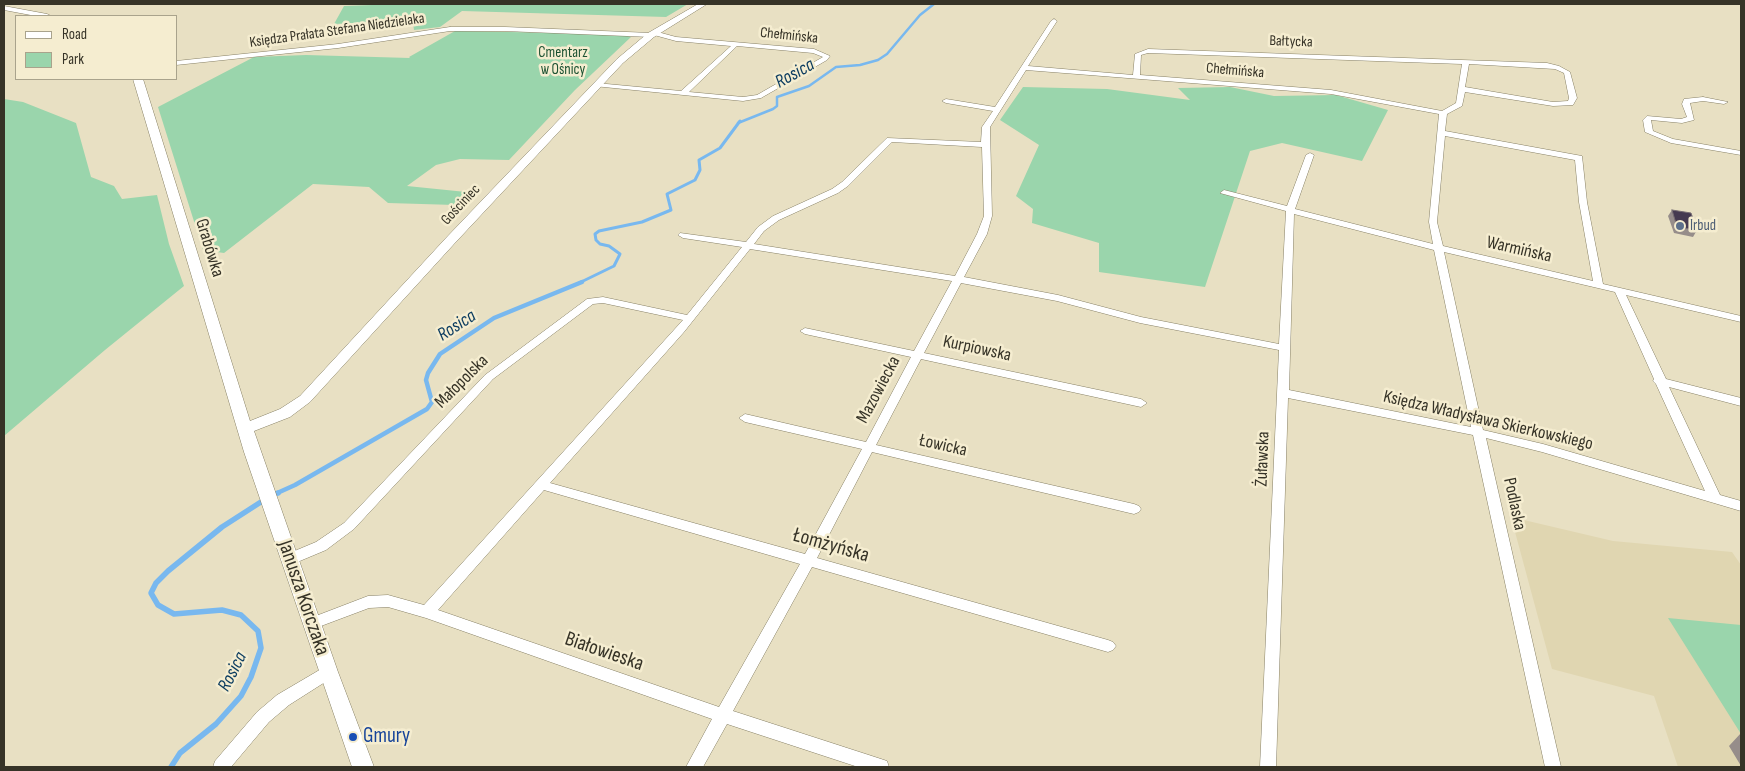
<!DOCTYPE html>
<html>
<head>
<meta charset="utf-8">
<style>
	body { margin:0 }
	#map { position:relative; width:1745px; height:771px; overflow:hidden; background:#e8e0c3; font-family:"Sofia Sans Condensed",sans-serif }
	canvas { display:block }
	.frame { position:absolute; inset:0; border:5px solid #363327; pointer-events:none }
	.legend { position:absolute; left:15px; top:15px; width:162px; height:65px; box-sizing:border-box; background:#f5edd0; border:1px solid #a9a38c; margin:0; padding:6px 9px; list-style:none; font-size:15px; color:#363327 }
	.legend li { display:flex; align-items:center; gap:10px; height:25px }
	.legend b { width:25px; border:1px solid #a9a38c }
</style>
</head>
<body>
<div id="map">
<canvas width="1745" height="771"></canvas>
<div class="frame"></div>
<ul class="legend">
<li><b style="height:6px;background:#fff"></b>Road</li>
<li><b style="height:14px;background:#9ad5ac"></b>Park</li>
</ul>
</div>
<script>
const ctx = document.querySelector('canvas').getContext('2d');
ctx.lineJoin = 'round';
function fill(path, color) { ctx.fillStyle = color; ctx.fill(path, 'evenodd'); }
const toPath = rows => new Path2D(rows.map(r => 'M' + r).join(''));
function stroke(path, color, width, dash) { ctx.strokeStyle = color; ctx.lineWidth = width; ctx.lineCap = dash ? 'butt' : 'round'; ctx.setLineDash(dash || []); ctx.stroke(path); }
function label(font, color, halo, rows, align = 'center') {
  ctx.font = font + ' "Sofia Sans Condensed",sans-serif'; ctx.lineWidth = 5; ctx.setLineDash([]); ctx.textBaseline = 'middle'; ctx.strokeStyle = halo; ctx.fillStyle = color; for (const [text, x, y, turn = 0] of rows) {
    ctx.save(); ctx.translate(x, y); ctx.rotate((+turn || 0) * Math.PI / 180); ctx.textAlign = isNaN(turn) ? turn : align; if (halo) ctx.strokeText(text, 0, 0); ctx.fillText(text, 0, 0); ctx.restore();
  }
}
fill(toPath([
	[1511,517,1613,541,1732,552,1741,565,1741,767,1678,767,1654,696,1552,669]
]), '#e0d6b1');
fill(toPath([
	[400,4,688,4,666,17,462,11,440,27,414,30,413,23,402,21,334,24,344,6],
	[455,31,564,33,625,35,631,37,575,90,509,160,460,159,436,165,407,186,476,193,455,205,388,203,369,187,313,184,224,253,203,250,158,107,254,57,306,55,410,58,409,57],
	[1023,87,1107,89,1190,100,1178,88,1230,87,1274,96,1336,95,1388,110,1362,161,1282,143,1250,151,1205,287,1099,272,1099,243,1032,223,1033,209,1016,196,1039,145,1000,120],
	[4,99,23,102,76,123,91,177,114,186,122,199,157,195,169,244,184,286,105,350,4,436],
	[1668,618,1741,625,1741,734]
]), '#9ad5ac');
stroke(toPath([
	[738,123,773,109,777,106,777,97,809,86,836,67,860,65,878,60,887,54,920,15,934,4]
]), '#78b8ef', 2.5);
stroke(toPath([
	[579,283,614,266,620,254,609,246,600,244,596,240,595,234,599,231,642,222,671,210,667,194,695,180,700,170,699,160,720,148,740,121]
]), '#78b8ef', 3);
stroke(toPath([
	[275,494,295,485,427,409,432,402,426,380,428,373,440,354,494,318,582,282]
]), '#78b8ef', 4.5);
stroke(toPath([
	[271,496,278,493],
	[171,767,180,753,216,724,241,696,251,677,261,648,258,631,241,615,222,610,174,614,158,605,151,593,156,583,168,571,222,527,264,500]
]), '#78b8ef', 5.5);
const street = toPath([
	[1054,19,1057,21,1028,66,1133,75,1135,54,1148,49,1547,63,1559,66,1570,72,1577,98,1573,105,1553,106,1465,92,1462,106,1447,114,1445,131,1582,156,1587,202,1603,284,1741,316,1741,322,1626,295,1666,379,1741,398,1741,406,1669,387,1720,495,1741,501,1741,511,1542,452,1486,438,1561,767,1545,767,1473,435,1288,398,1276,767,1260,767,1279,350,1140,323,1057,301,961,283,924,353,1141,399,1147,403,1141,407,921,359,876,445,1134,504,1139,506,1141,509,1139,512,1134,514,872,452,817,558,1108,640,1113,642,1116,646,1113,650,1108,652,812,567,733,711,881,759,887,761,889,767,858,767,727,724,703,767,686,767,712,719,426,618,388,607,369,608,313,629,308,627,306,623,308,619,368,596,388,595,424,605,683,320,603,303,593,304,493,379,354,529,326,550,295,563,290,564,285,563,283,559,285,555,316,542,344,523,485,375,587,299,603,297,687,315,742,247,683,238,678,235,680,233,746,242,758,227,773,216,832,189,842,182,887,138,981,142,982,127,993,111,946,103,942,101,946,99,995,107,1051,21,1054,19],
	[1148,53,1462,64,1456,103,1442,111,1331,90,1140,75,1141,55,1148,53],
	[1469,64,1555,69,1564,73,1569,98,1568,101,1553,102,1465,87,1469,64],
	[1026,70,1331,94,1439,114,1429,222,1433,244,1295,209,1314,155,1310,153,1306,155,1287,206,1224,190,1220,193,1286,211,1279,344,1141,317,1058,295,964,277,987,234,992,216,990,127,1026,70],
	[1445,136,1575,160,1579,202,1593,281,1443,246,1437,222,1445,136],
	[892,142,982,147,984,216,977,234,955,276,754,244,764,231,779,220,838,193,848,186,892,142],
	[1294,214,1434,250,1471,427,1289,390,1294,214],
	[750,249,952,281,914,351,805,328,800,331,805,334,911,357,866,442,745,414,739,418,745,422,862,449,805,554,550,483,684,332,750,249],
	[1444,252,1615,292,1654,379,1653,381,1656,384,1705,491,1543,444,1483,430,1444,252],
	[544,490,800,564,719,707,438,610,544,490],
	[450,27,505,27,651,33,654,31,676,37,814,49,830,56,827,60,761,98,743,101,594,86,594,84,596,83,681,91,731,46,676,41,654,35,651,37,505,31,450,31,338,48,176,65,176,61,338,44,450,27],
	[737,46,813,53,823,57,757,95,743,97,689,92,737,46],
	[1703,97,1728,102,1724,104,1703,101,1690,103,1694,120,1682,123,1651,120,1653,131,1673,139,1741,151,1741,155,1671,143,1645,132,1643,120,1647,116,1681,119,1687,117,1682,104,1684,99,1703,97],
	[328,665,333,667,336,672,333,677,289,705,269,722,231,767,213,767,215,761,257,712,277,695,328,665]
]);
const secondary = toPath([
	[698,4,707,4,654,37,623,63,454,244,310,402,290,417,254,431,338,672,374,767,352,767,244,452,133,79,143,79,250,421,280,409,300,396,446,238,617,59,648,33,698,4],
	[4,6,47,14,51,16,36,16,4,10,4,6]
]);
stroke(street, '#878066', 1);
stroke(secondary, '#878066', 1);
fill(street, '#fff');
fill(secondary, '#fff');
fill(toPath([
	[1672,210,1697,230,1693,237,1674,233,1668,216],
	[1741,733,1741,766,1729,746]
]), '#968d8a');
const building = toPath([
	[1672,210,1691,213,1697,230,1677,227,1672,210]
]);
fill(building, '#453a50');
stroke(building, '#766c72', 1);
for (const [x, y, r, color] of [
	[1680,226,5,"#5c6f8a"],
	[353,737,5,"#1a4fb4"]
]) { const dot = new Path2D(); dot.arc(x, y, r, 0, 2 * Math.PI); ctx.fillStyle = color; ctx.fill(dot); stroke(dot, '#f5edd0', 2); }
label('15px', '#363327', '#f5edd0', [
	["Księdza Prałata Stefana Niedzielaka",337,31,-8],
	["Chełmińska",789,36,6],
	["Bałtycka",1291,42,2],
	["Chełmińska",1235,71,5],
	["Gościniec",461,205,-47]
]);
label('15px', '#1c5232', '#f5edd0', [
	["Cmentarz",563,53],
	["w Ośnicy",563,70]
]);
label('15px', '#4e5e75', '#f5edd0', [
	["Irbud",1690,226]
], 'left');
label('18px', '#363327', '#f5edd0', [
	["Grabówka",209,248,73],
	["Warmińska",1519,250,13],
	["Kurpiowska",977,349,12],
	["Małopolska",462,382,-45],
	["Mazowiecka",879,390,-62],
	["Księdza Władysława Skierkowskiego",1488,421,13],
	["Łowicka",943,446,13],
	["Żuławska",1263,459,-88],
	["Podlaska",1514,504,78]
]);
label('italic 19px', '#0a3b5f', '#f5edd0', [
	["Rosica",795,74,-29],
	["Rosica",457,326,-33],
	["Rosica",233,672,-63]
]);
label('21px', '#363327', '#f5edd0', [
	["Łomżyńska",831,546,16],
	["Janusza Korczaka",303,598,71],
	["Białowieska",604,652,19]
]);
label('21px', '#164399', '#f5edd0', [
	["Gmury",363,737]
], 'left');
</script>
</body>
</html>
